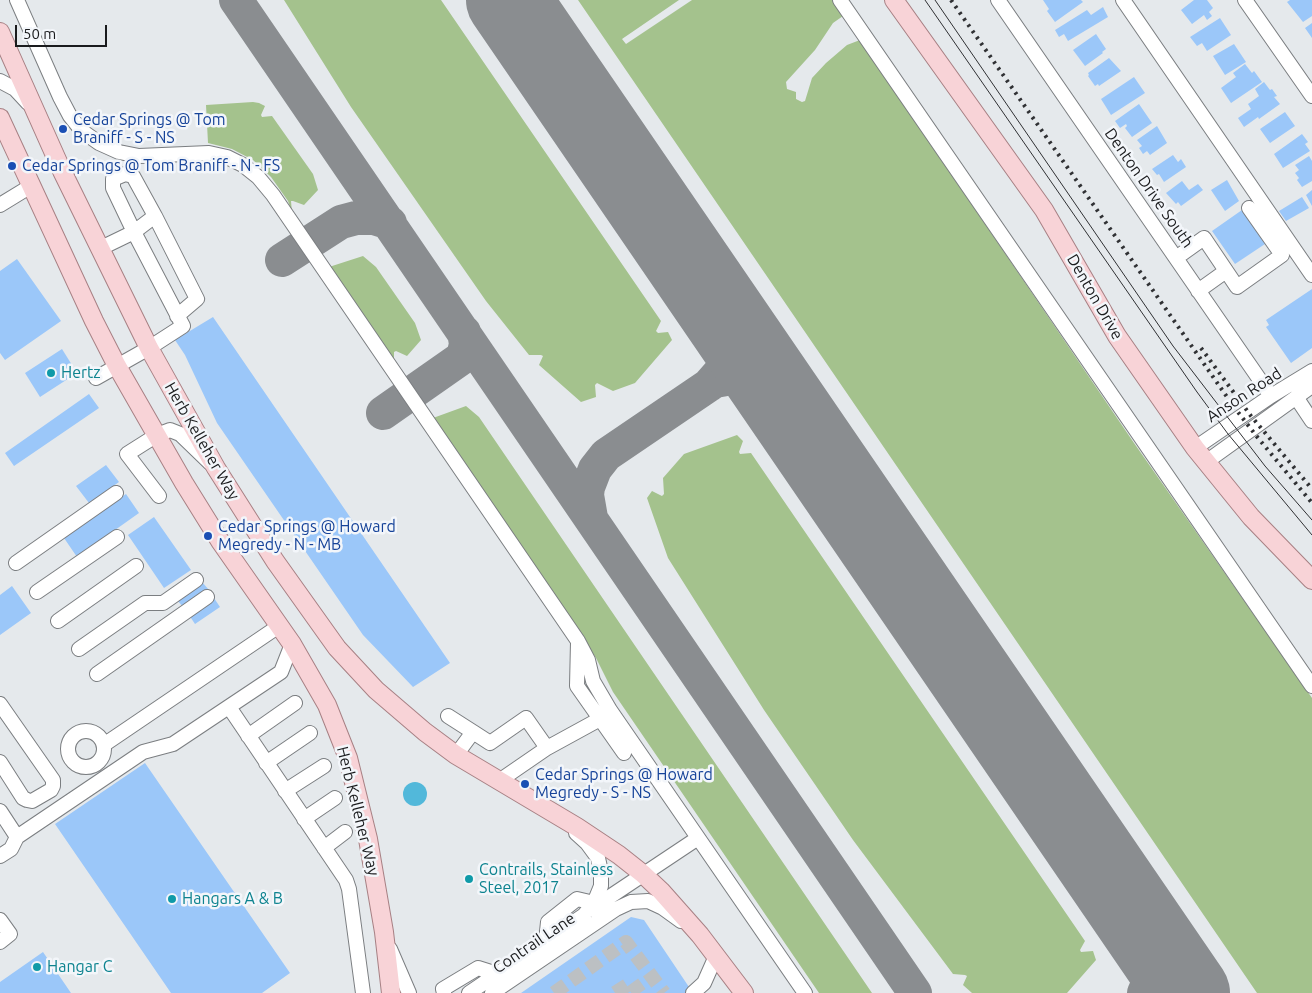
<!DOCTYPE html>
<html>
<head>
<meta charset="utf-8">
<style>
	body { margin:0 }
	#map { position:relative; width:1312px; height:993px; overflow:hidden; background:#e5e9ec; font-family:Ubuntu,sans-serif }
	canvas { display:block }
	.scale { position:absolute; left:15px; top:25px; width:92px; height:22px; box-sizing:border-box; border:2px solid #1a1b1d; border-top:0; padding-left:6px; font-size:15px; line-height:18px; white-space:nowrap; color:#1a1b1d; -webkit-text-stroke:4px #f3f6fa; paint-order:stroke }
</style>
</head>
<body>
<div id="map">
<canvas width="1312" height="993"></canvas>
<div class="scale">50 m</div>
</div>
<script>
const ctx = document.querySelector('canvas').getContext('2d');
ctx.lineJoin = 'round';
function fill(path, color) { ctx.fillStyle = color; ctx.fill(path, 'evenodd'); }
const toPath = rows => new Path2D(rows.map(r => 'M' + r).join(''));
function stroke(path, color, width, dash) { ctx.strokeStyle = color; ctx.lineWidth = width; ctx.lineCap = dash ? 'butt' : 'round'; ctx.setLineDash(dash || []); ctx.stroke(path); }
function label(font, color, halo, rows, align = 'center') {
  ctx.font = font + ' Ubuntu,sans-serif'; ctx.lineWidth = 5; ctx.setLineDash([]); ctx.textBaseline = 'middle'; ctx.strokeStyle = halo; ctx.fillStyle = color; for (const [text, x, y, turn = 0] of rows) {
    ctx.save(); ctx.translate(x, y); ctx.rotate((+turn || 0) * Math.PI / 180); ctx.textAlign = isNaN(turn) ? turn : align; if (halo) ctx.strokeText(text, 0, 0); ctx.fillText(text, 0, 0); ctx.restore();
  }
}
fill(toPath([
	[284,0,441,0,661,321,656,331,658,333,668,332,672,340,635,383,613,391,597,383,595,385,596,397,581,402,539,365,543,356,541,355,529,355,486,301,351,107],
	[578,0,679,0,622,39,626,44,692,0,832,0,843,16,833,23,815,50,786,82,787,89,796,92,796,99,802,102,805,101,812,78,826,63,847,45,860,40,1134,443,1312,698,1312,993,1257,993],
	[253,102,259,103,265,106,261,115,262,117,272,116,313,174,318,190,304,205,293,201,291,201,292,213,288,201,271,177,253,160,232,149,208,143,206,105],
	[363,256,376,267,415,323,421,340,407,356,396,351,394,352,394,360,329,267],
	[466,406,479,417,872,993,819,993,613,692,596,658,433,418],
	[737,435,743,441,739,452,740,454,751,453,1085,941,1080,950,1081,952,1093,951,1096,960,1067,993,972,993,963,985,967,976,965,975,953,974,853,840,764,710,668,558,647,498,652,491,662,496,664,494,663,478,684,454]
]), '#a4c28d');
fill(toPath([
	'403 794a12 12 0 1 1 24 0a12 12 0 1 1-24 0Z'
]), '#52b8da');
stroke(toPath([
	[236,0,915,993],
	[282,260,341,222,356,218,374,218,390,223],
	[709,385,723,369,728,353,729,332,723,314],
	[383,413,463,357,466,344,464,332],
	[591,518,587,495,588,487,595,469,606,455,715,381,732,378,750,379,768,386,776,391],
	[1144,993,1152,975,1153,960,1146,931]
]), '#8a8d90', 34);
stroke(toPath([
	[508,0,1188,993]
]), '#8a8d90', 84);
fill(toPath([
	[1043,0,1081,0,1083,2,1055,22,1047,11,1049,9],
	[1194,0,1207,0,1213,8,1209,12,1212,16,1207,20,1204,15,1192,24,1181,10],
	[1290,0,1312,0,1312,16,1303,22,1287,2],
	[1103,7,1108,17,1068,41,1064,34,1059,37,1055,30,1087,10,1091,15],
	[1220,18,1231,35,1207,51,1202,43,1197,46,1190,37],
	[1312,23,1312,38,1305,28],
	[1096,34,1106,49,1102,52,1103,53,1085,66,1073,50],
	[1234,44,1246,62,1225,75,1213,56],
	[1109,58,1121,71,1099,86,1098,84,1095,86,1088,76,1089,75,1088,73],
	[1245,64,1252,73,1254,71,1262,82,1231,103,1221,88,1236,77,1233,73],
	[1134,77,1145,93,1111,115,1101,99],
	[1264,82,1270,90,1272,89,1277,96,1274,97,1280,104,1259,119,1258,117,1244,127,1238,118,1251,109,1248,104,1259,96,1255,89],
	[1139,104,1152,123,1132,137,1125,128,1127,126,1126,124,1120,128,1115,121],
	[1285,112,1295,126,1270,143,1260,129],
	[1157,126,1167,143,1150,155,1147,151,1143,154,1139,148,1142,146,1137,140],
	[1302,134,1308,142,1305,144,1310,151,1283,168,1274,154],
	[1173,155,1178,162,1181,159,1186,167,1164,182,1159,174,1157,175,1152,169],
	[1309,156,1312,161,1312,181,1302,187,1297,180,1299,178,1295,173,1299,170,1295,165],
	[1227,180,1239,201,1225,211,1211,190],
	[1182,181,1189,190,1198,184,1203,190,1181,206,1178,202,1176,204,1166,193],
	[1312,190,1312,206,1306,195],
	[1302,197,1309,208,1286,221,1279,211],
	[1242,210,1265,244,1235,264,1212,231],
	[17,259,61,321,5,360,0,353,0,271],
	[1312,289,1312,348,1291,363,1266,327,1269,325,1266,320],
	[213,317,450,663,413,687,363,635,217,423,185,355,175,340],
	[62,349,77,373,40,397,25,373],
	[89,394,99,408,14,466,5,453],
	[106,465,119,482,89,503,76,486],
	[126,494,139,513,77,557,64,538],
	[154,517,191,570,164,588,128,535],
	[202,582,209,590,184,608,177,600],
	[12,586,31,613,0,635,0,595],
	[214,598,220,607,195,624,189,615],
	[145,763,290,973,262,993,171,993,55,824],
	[631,917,644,920,693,993,521,993],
	[43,952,71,993,0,993,0,982]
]), '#9bc7f9');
stroke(toPath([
	[554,993,626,942,664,993],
	[615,993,632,982,640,993]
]), '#bcc0c3', 14, [14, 7]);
const minor = toPath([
	[17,0,60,97,70,116,82,131,99,143,119,152,139,156,209,153,227,157,243,165,258,177,273,195,578,641,588,660,593,681,610,710,805,993],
	[840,0,1312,686],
	[998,0,1271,396],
	[1123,0,1312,275],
	[1245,0,1312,96],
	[0,81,15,89,28,103],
	[0,205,31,186],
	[155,216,134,232,113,188,113,179,125,174,133,176,155,216,197,299,177,316],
	[1176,258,1204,238,1237,287,1282,255,1249,208],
	[1198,291,1226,271],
	[96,378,149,348,183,326,134,232,99,249],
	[1296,397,1312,421],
	[1195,448,1271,396,1312,371],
	[1206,462,1312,386],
	[159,496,127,454,157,435,170,430,180,434,210,463],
	[16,563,116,493],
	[37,592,117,537],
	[58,621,136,566],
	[578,642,577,686,624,753],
	[79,649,145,603,163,603,196,580],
	[97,674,207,597],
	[0,704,53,780,53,786,51,790,32,801,27,800,23,798,0,762],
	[229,707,346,880,349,889,363,993],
	[448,716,473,732],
	'68 749a18 18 0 1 1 36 0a18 18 0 1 1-36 0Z',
	[248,736,295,703],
	[105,744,279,626],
	[456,755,473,732,490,743,526,718,547,748],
	[266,763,310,733],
	[499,781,547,748,600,719,610,710],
	[285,791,324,766],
	[0,811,17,837],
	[304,819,335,798],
	[324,848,345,832],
	[0,856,11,849,17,837,143,752,173,744,281,672,292,644],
	[590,910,698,838],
	[0,920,10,934,0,942],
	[546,941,548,922,577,899,594,903],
	[390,949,409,993],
	[444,993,443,989,478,968,497,974],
	[469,993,584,915,594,903,601,886,601,872,598,858,587,843,576,833],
	[492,993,616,909,631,902,648,901,663,908,681,921],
	[693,993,704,983,716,956]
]);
const major = toPath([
	[894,0,1044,210,1117,336,1195,448,1251,517,1312,580],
	[0,32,62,171,149,348,216,468,275,561,337,648,376,690,425,732,456,755,577,827,619,855,643,874,661,891,700,935,744,993],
	[0,118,94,321,117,366,184,483,220,541,292,644,327,705,348,758,368,839,384,932,391,993]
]);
stroke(minor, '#7b7e81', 16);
stroke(major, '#a78084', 20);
stroke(minor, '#fff', 14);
stroke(major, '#f8d3d7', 18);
stroke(toPath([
	[925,0,1197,392,1228,434,1312,535],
	[935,0,1173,346,1265,466,1312,520]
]), '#303134', 1);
stroke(toPath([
	[951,0,1234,407,1258,438,1312,503],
	[1201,348,1251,416,1312,489]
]), '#303134', 4, [2.5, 5]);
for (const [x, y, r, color] of [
	[63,129,5,"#1a4fb4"],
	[12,166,5,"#1a4fb4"],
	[51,373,5,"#0f9aa8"],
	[208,536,5,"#1a4fb4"],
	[525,784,5,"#1a4fb4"],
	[469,879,5,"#0f9aa8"],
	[172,899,5,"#0f9aa8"],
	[37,967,5,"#0f9aa8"]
]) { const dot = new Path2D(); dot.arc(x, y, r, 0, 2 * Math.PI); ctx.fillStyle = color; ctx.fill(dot); stroke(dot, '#f3f6fa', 2); }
label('16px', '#164399', '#f3f6fa', [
	["Cedar Springs @ Tom",73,120],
	["Braniff - S - NS",73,138],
	["Cedar Springs @ Tom Braniff - N - FS",22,166],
	["Cedar Springs @ Howard",218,527],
	["Megredy - N - MB",218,545],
	["Cedar Springs @ Howard",535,775],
	["Megredy - S - NS",535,793]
], 'left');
label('16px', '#1a1b1d', '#f3f6fa', [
	["Denton Drive South",1149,188,55],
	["Denton Drive",1095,297,60],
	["Anson Road",1244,395,-33],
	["Herb Kelleher Way",202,441,60],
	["Herb Kelleher Way",358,811,76],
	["Contrail Lane",534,943,-34]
]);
label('16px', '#0d838f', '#f3f6fa', [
	["Hertz",61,373],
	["Contrails, Stainless",479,870],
	["Steel, 2017",479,888],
	["Hangars A & B",182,899],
	["Hangar C",47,967]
], 'left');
</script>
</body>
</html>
